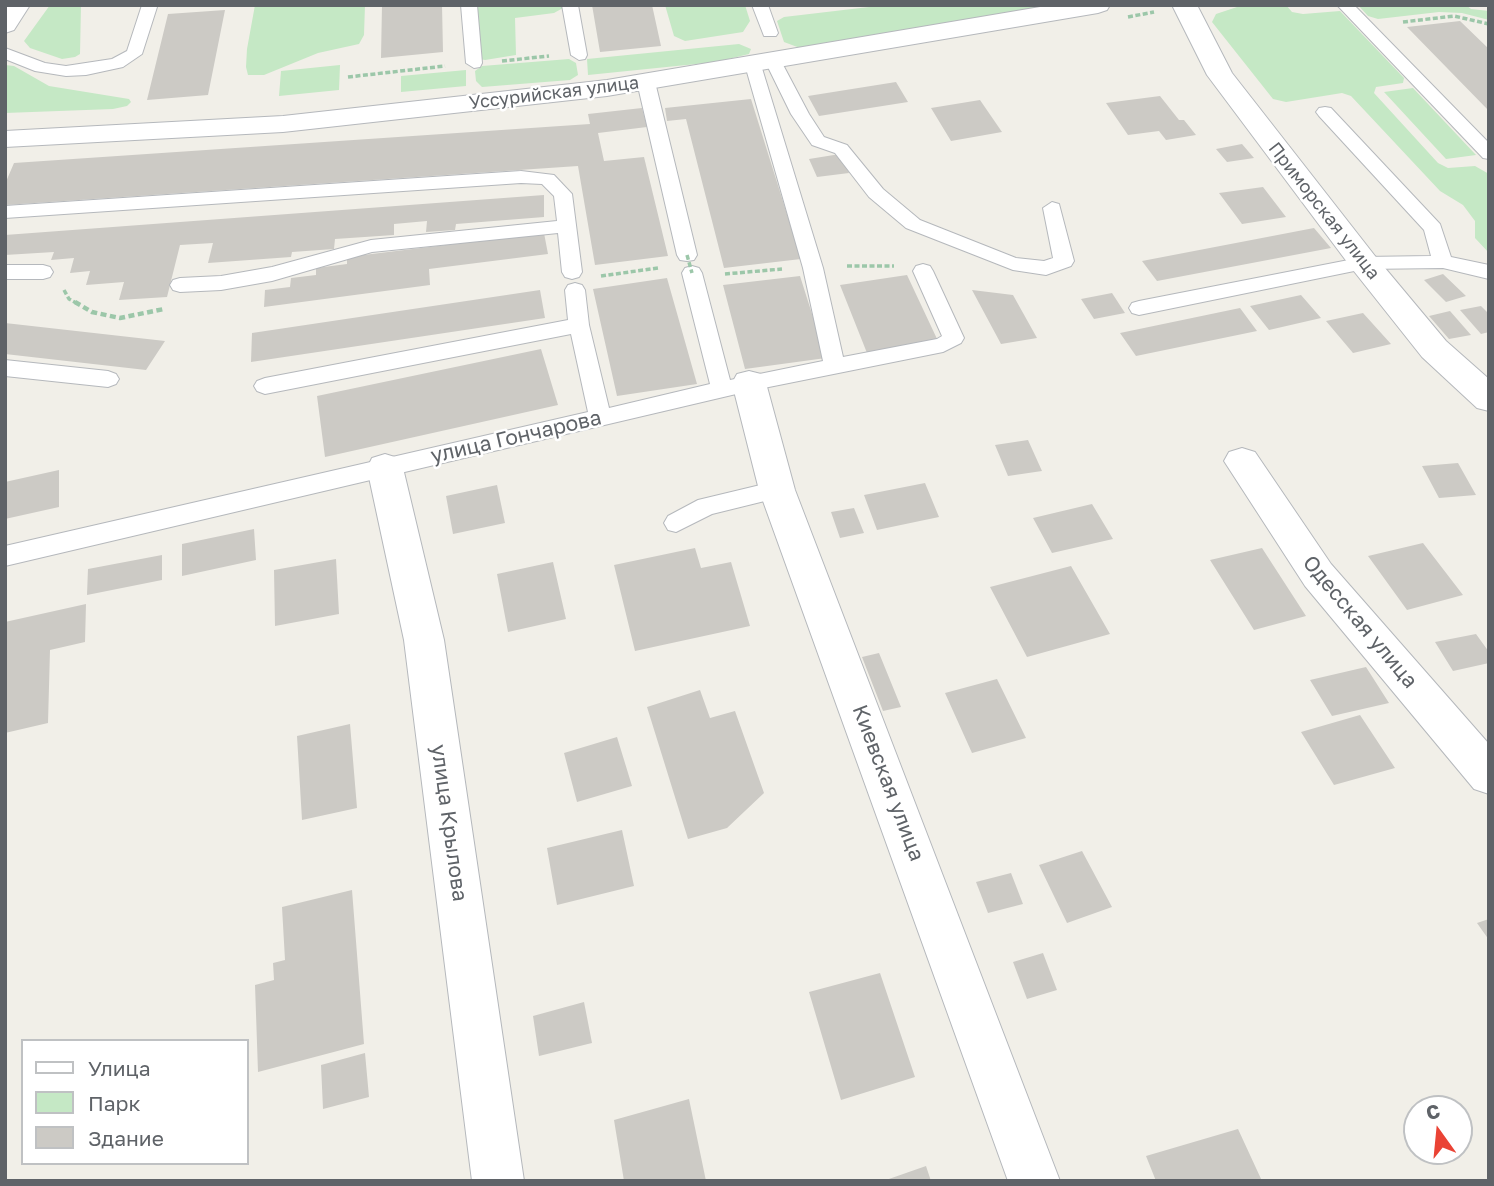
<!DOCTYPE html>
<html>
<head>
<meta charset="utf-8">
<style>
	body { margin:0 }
	#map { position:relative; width:1494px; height:1186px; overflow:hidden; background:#f1efe8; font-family:"Golos Text",sans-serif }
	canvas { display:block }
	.frame { position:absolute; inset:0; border:7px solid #5f6368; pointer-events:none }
	.legend { position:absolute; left:21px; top:1039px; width:228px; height:126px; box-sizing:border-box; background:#fff; border:2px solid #bfc1c3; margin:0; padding:9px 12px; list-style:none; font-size:21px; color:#5f6368 }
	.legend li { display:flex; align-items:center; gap:14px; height:35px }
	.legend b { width:35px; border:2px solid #bfc1c3 }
	.north { position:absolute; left:1403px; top:1095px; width:70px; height:70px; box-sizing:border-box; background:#fff; border:2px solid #bfc1c3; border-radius:50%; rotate:345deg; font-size:19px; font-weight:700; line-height:28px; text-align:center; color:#5f6368 }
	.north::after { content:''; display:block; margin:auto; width:24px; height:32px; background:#ea4335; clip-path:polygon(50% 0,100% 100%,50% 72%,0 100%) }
</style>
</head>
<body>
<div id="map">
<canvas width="1494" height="1186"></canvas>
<div class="frame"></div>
<ul class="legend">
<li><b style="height:9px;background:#fff"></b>Улица</li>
<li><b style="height:19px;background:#c5e8c5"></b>Парк</li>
<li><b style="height:19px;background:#cccac5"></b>Здание</li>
</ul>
<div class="north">С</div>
</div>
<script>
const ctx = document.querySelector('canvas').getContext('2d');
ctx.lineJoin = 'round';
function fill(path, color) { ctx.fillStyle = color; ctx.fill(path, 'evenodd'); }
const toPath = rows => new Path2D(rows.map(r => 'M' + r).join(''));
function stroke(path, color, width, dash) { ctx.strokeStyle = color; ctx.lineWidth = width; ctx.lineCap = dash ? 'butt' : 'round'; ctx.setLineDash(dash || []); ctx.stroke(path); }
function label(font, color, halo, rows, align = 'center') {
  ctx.font = font + ' "Golos Text",sans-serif'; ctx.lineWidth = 5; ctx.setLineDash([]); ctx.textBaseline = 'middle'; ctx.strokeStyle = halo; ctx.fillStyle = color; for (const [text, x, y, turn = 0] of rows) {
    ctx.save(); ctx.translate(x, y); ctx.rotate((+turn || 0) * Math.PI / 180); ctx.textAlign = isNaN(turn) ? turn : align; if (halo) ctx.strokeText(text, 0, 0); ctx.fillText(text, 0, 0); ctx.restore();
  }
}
fill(toPath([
	[50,5,81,5,80,54,75,57,62,59,30,48,24,41],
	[255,5,365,5,364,35,359,44,318,53,264,75,248,75,246,67,247,49],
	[473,5,562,5,563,8,554,13,515,18,516,55,485,60,480,59],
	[665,5,745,5,750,21,743,32,685,41,674,36],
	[886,5,1061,5,800,48,784,42,777,21,784,17],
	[1243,5,1286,5,1292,12,1303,14,1340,11,1404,78,1403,83,1376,87,1374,93,1438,163,1448,168,1475,166,1489,174,1489,253,1475,238,1475,221,1463,205,1440,191,1351,96,1342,93,1286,102,1273,99,1212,22,1216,14],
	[1358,5,1466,5,1471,9,1489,11,1489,20,1462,13,1439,12,1378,19,1368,16],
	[739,44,751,49,749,54,716,62,588,75,587,59],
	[569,59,576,63,578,75,570,80,482,87,476,81,475,71,482,66],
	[5,65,14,66,49,86,129,99,131,102,127,106,113,109,5,113],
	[340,65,339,90,279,96,281,71],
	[466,70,466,86,401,92,401,76],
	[1413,88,1476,155,1446,159,1384,92]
]), '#c5e8c5');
fill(toPath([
	[382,5,442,5,443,52,381,58],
	[592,5,652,5,661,46,600,52],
	[225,10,208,95,147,100,168,14],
	[1460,21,1489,49,1489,111,1407,27],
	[896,82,908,102,819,116,808,96],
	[1160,96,1179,120,1184,120,1196,135,1166,140,1159,131,1128,135,1106,103],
	[751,99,801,259,724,268,686,119,667,121,665,108],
	[980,100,1002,132,951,141,931,108],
	[642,108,647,127,598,133,604,161,644,157,668,256,595,265,578,166,5,205,5,184,14,163,590,124,588,114],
	[1242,144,1254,158,1227,162,1216,149],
	[840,154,849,173,817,177,809,159],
	[1263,187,1286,217,1242,224,1219,193],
	[544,195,544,217,456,224,455,230,426,232,427,221,394,224,394,235,335,239,334,249,292,252,291,257,208,263,213,243,180,245,167,297,119,300,124,282,86,285,90,271,70,273,74,258,51,260,54,252,5,255,5,235],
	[1314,228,1331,248,1157,281,1142,261],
	[544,233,548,254,429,269,430,285,264,307,265,290,290,287,291,278,316,275,316,268,347,264,347,257],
	[1443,274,1466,296,1446,302,1424,280],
	[907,275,938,341,867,353,840,285],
	[800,276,826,358,745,369,723,285],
	[667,278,697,384,617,396,593,289],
	[540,290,545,318,251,362,252,333],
	[972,290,1013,295,1037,338,1001,344],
	[1112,293,1125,313,1094,319,1081,299],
	[1301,295,1321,318,1269,330,1250,306],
	[1481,306,1489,314,1489,332,1481,334,1460,310],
	[1240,308,1257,331,1136,356,1120,333],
	[1450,311,1471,335,1449,339,1429,316],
	[1363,313,1391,344,1353,353,1326,321],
	[5,323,165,341,146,370,5,354],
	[541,349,558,405,325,457,317,396],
	[1028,440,1042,471,1008,476,995,445],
	[1458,463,1476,495,1439,498,1422,466],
	[59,470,59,507,5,519,5,482],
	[925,483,939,517,877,530,864,495],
	[497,485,505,523,453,534,446,496],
	[1092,504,1113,539,1052,553,1033,518],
	[854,508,864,533,840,538,831,512],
	[254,529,256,560,182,576,182,544],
	[1423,543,1463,595,1407,610,1368,556],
	[695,548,701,568,731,562,750,626,635,651,614,565],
	[1262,548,1306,616,1254,630,1210,560],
	[162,555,162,580,87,595,88,569],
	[336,559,339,614,275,626,274,570],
	[553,562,566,619,508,632,497,574],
	[1071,566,1110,634,1027,657,990,587],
	[86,604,85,642,50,650,48,723,5,733,5,622],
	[1476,634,1489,652,1489,663,1453,671,1435,642],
	[879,653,901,707,883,711,862,657],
	[1366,667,1389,703,1332,716,1310,680],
	[997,679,1026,738,972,753,945,693],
	[700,690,710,718,735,711,764,793,727,828,688,839,647,707],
	[1360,715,1395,768,1334,785,1301,732],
	[350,724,357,808,302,820,297,736],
	[617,737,632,786,577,802,564,753],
	[622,830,634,886,557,905,547,848],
	[1082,851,1112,907,1067,923,1039,865],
	[1011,873,1023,904,988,913,976,882],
	[352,890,364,1044,258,1072,255,985,274,980,273,963,285,960,282,907],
	[1489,919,1489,940,1477,923],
	[1043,953,1057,990,1027,999,1013,962],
	[880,973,915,1077,841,1100,809,992],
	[584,1002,592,1043,539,1056,533,1016],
	[365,1053,369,1097,323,1109,321,1065],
	[689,1099,706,1181,624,1181,614,1120],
	[1238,1129,1262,1181,1156,1181,1146,1156],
	[926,1166,931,1181,886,1181,886,1180]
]), '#cccac5');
const lane = toPath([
	[142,5,157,7,142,54,123,67,86,75,66,76,35,71,5,59,5,48,45,63,66,66,112,59,127,51,142,5],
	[461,5,477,5,482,63,480,67,474,68,466,63,461,5],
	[562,5,578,5,587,55,585,59,579,60,571,55,562,5],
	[752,5,768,5,778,33,776,36,764,36,752,5],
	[1337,5,1354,5,1489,143,1489,159,1483,158,1337,5],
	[773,56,781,61,809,114,824,137,847,145,883,189,920,220,1016,258,1044,261,1053,258,1043,208,1052,202,1059,204,1074,261,1071,266,1046,275,1013,270,906,228,869,197,835,153,812,145,791,114,765,61,773,56],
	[753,60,761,65,823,268,843,357,937,339,942,336,913,271,916,266,923,264,930,266,933,271,964,338,961,343,943,352,749,391,5,566,5,546,588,412,571,334,265,394,257,391,254,386,257,381,265,378,568,320,565,290,568,285,575,283,582,285,585,290,589,325,609,408,710,384,682,273,685,268,692,266,699,268,702,273,730,380,823,361,803,268,745,65,753,60],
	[646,77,655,82,697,255,694,260,687,261,680,260,677,255,637,82,646,77],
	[1325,107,1331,108,1440,224,1451,257,1489,265,1489,279,1443,268,1364,269,1139,315,1132,313,1129,308,1132,303,1139,301,1364,257,1431,256,1424,230,1319,116,1316,112,1319,108,1325,107],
	[521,171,554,175,572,194,582,272,579,277,572,279,565,277,562,272,558,233,372,252,272,281,221,290,180,292,173,290,170,285,173,280,180,278,221,276,272,267,371,240,557,221,554,196,542,184,521,183,5,218,5,206,521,171],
	[5,265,43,265,50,267,53,272,50,277,43,279,5,279,5,265],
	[5,360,108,371,116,374,119,379,116,384,108,387,5,376,5,360],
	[777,481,785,484,789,490,785,496,712,514,676,532,668,530,664,523,668,516,698,500,777,481]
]);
const street = toPath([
	[5,5,30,5,14,30,5,33,5,5],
	[1052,5,1110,5,1107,10,1098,13,607,96,283,132,5,147,5,131,283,116,607,80,1052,5],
	[1172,5,1197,5,1232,73,1375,256,1446,341,1489,379,1489,411,1477,408,1422,357,1353,270,1207,75,1172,5],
	[749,371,761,374,766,383,795,490,1060,1181,1008,1181,759,490,732,383,737,374,749,371],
	[1242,448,1255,452,1331,564,1489,744,1489,794,1474,789,1305,586,1224,461,1229,452,1242,448],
	[385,454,398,458,403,468,444,640,524,1181,472,1181,404,640,367,468,372,458,385,454]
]);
stroke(lane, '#b5b8bc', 2);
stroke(street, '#b5b8bc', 2);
stroke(toPath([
	[1128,17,1154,12],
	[1403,22,1454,16,1489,24],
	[502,61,549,56],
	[348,77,445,66],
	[847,266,894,266],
	[725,274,782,269],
	[601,276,658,268],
	[64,290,69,299,78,304]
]), '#9cc7a9', 3.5, [5, 2.5]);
stroke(toPath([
	[75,302,92,312,120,318,164,309]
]), '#9cc7a9', 4.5, [6, 3.5]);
fill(lane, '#fff');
fill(street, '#fff');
stroke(toPath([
	[687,255,692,273]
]), '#9cc7a9', 3.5, [5, 2.5]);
label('18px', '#5f6368', '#fff', [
	["Уссурийская улица",554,93,-7],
	["Приморская улица",1324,211,52]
]);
label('21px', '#5f6368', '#fff', [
	["улица Гончарова",516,437,-13],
	["Одесская улица",1360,622,50],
	["Киевская улица",888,783,69],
	["улица Крылова",449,823,82]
]);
</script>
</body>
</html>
